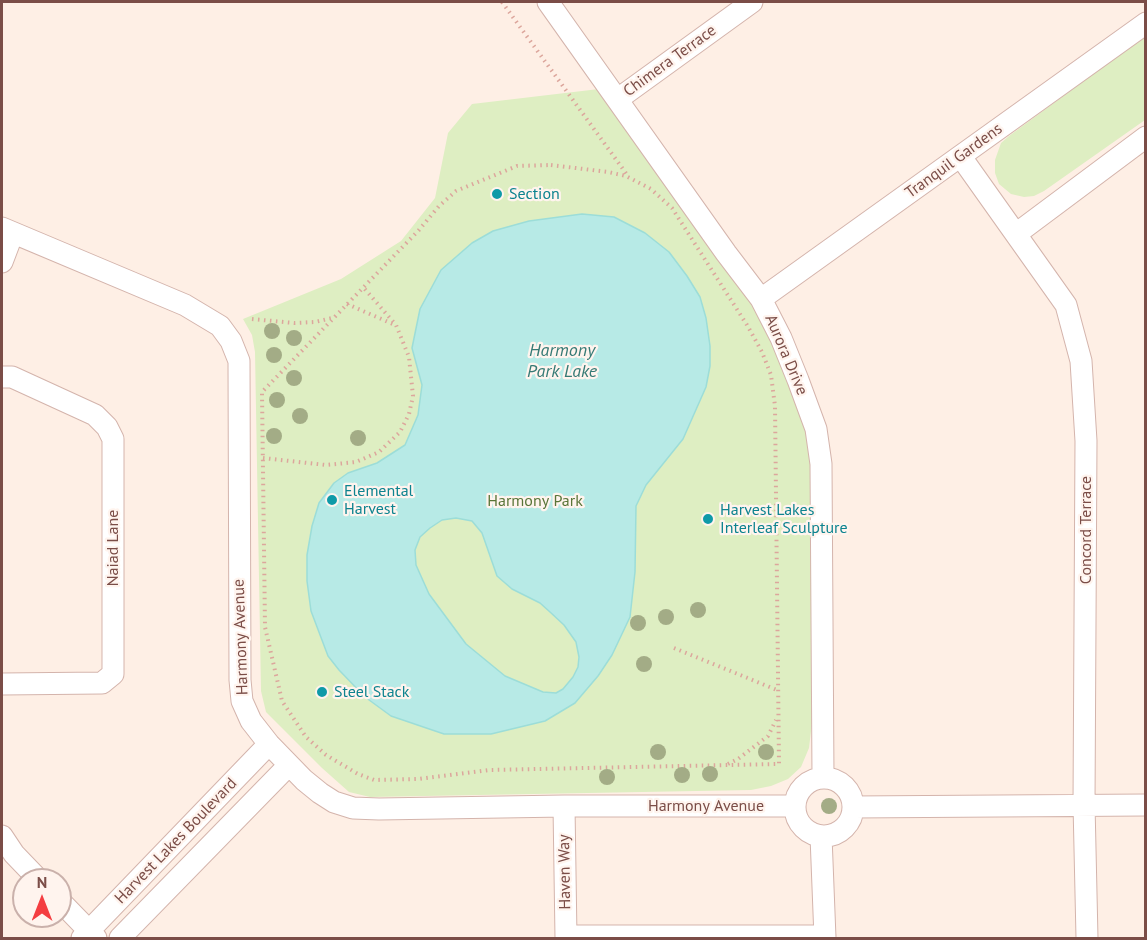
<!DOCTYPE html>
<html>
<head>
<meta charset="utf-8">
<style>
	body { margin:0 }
	#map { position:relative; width:1147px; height:940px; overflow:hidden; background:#feefe5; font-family:"PT Sans",sans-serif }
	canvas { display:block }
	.frame { position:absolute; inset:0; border:3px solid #7b4d47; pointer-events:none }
	.north { position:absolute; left:12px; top:868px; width:60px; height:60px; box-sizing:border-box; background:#fff4ee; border:2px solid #cab1ab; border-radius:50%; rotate:0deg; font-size:16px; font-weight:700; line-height:24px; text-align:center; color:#7b4d47 }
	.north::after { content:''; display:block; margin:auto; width:21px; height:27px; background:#f43e41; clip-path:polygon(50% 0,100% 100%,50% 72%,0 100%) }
</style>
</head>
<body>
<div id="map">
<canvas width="1147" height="940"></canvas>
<div class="frame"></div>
<div class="north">N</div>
</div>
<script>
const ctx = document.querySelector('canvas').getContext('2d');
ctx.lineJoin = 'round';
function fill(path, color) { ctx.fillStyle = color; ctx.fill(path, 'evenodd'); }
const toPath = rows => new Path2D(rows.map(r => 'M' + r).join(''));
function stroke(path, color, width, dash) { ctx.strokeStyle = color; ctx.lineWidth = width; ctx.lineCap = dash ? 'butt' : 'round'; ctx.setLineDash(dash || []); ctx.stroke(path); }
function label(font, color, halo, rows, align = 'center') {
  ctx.font = font + ' "PT Sans",sans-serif'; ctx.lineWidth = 4.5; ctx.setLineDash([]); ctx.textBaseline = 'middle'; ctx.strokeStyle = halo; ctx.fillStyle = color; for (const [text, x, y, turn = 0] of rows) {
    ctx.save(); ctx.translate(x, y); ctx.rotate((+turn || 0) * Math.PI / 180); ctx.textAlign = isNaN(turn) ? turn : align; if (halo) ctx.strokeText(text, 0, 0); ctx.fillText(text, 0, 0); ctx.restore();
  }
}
fill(toPath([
	[1145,36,1145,120,1044,191,1034,196,1024,197,1011,194,999,184,995,173,995,160,1001,143,1009,136],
	[599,89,754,307,777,349,811,440,814,706,809,748,801,767,788,779,771,786,751,790,370,797,349,792,322,768,266,712,261,691,255,352,252,335,243,319,341,279,401,241,435,198,448,133,472,104]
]), '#deeec2');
const water = toPath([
	[582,214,614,217,645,233,669,252,687,276,700,297,706,318,710,346,710,366,706,387,683,439,646,485,636,506,635,572,630,617,612,655,598,676,575,703,545,721,491,734,444,734,391,716,365,697,339,670,328,656,311,611,307,581,307,555,312,526,319,503,334,483,348,473,377,463,405,445,418,415,422,385,412,348,420,309,441,270,472,243,493,231,529,221,582,214],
	[456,518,472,521,482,533,497,576,512,589,540,603,550,612,564,625,576,642,579,657,578,667,573,677,563,689,556,693,543,692,505,676,466,644,429,594,416,565,415,550,420,537,430,528,442,520,456,518]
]);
fill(water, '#b7eae6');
stroke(water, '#9cddd8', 1.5);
const minor = toPath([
	[548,2,726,253,761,299,781,338,798,380,816,429,821,464,823,777],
	[618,99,752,2],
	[961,157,1066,305,1081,361,1086,441,1084,804,1087,938],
	[2,228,185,305,220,326,231,341,239,361,240,680,242,701,251,721,269,744,304,780,320,793,334,802,353,808,379,809,564,806,794,806],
	[1016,234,1146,137],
	[2,262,13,233],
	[761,299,1146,23],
	[2,377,12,377,95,415,107,427,113,439,113,674,102,683,2,684],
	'795 807a29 29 0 1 1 58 0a29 29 0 1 1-58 0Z',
	[564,806,566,938],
	[853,807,1146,805],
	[2,836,14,854,39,880],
	[821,836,825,938],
	[60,901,96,938],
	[566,936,825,936],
	[82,938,269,744],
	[120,938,289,765]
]);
stroke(minor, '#d4b4ac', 23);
stroke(toPath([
	[502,2,628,176],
	[551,165,608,172,626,176,651,189,672,208,747,325,762,352,771,375,775,406,779,764,489,770,418,779,374,780,358,774,326,755,306,737,282,701,265,627,262,392,419,230,439,206,456,191,517,166,551,165],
	[347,304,395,325],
	[252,319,294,323,315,322,332,318],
	[263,458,326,465,356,462,379,452,400,432,409,414,413,396,409,357,396,325,363,287],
	[674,648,777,690],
	[728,764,738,759,768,736,776,720]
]), '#dca69c', 4, [1.5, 4.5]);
stroke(minor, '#fff', 21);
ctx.fillStyle = '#a3ac86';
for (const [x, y] of [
	[272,331],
	[294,338],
	[274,355],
	[294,378],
	[277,400],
	[300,416],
	[274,436],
	[358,438],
	[698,610],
	[666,617],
	[638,623],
	[644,664],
	[658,752],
	[766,752],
	[710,774],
	[682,775],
	[607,777],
	[829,806]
]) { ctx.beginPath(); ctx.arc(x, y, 8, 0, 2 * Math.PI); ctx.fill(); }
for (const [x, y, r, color] of [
	[497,194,6,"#0f9aa8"],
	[332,500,6,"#0f9aa8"],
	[708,519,6,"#0f9aa8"],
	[322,692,6,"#0f9aa8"]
]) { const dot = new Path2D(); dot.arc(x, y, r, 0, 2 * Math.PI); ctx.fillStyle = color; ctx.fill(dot); stroke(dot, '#fff4ee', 2); }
label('16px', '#7b4d47', '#fff4ee', [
	["Chimera Terrace",670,61,-36],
	["Tranquil Gardens",954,161,-36],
	["Aurora Drive",786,355,67],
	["Concord Terrace",1086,530,-90],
	["Naiad Lane",113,548,-90],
	["Harmony Avenue",241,637,-92],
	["Harmony Avenue",706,806],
	["Harvest Lakes Boulevard",176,841,-46],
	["Haven Way",565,872,-91]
]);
label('16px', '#0d838f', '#fff4ee', [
	["Section",509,194],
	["Elemental",344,491],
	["Harvest",344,509],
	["Harvest Lakes",720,510],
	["Interleaf Sculpture",720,528],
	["Steel Stack",334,692]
], 'left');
label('16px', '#597538', '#fff4ee', [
	["Harmony Park",535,501]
]);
label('italic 18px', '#367a75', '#fff4ee', [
	["Harmony",562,351],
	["Park Lake",562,372]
]);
</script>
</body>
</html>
